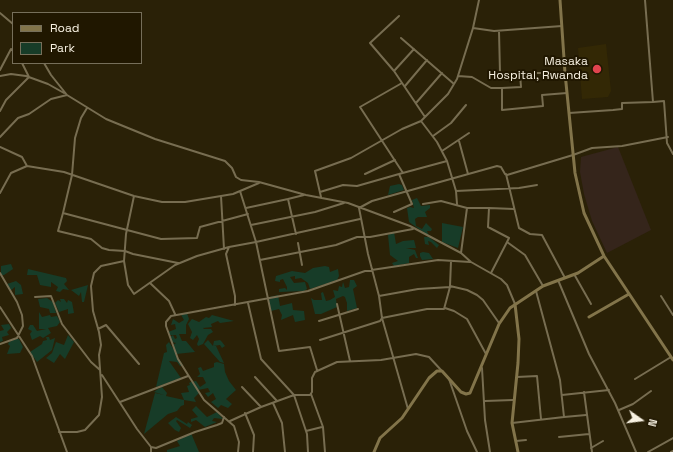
<!DOCTYPE html>
<html>
<head>
<meta charset="utf-8">
<style>
	body { margin:0 }
	#map { position:relative; width:673px; height:452px; overflow:hidden; background:#2a2107; font-family:"Space Grotesk",sans-serif }
	canvas { display:block }
	.legend { position:absolute; left:12px; top:12px; width:130px; height:52px; box-sizing:border-box; background:#201700; border:1px solid #766f5a; margin:0; padding:5px 7px; list-style:none; font-size:12px; color:#f8f2e2 }
	.legend li { display:flex; align-items:center; gap:8px; height:20px }
	.legend b { width:20px; border:1px solid #766f5a }
	.north { position:absolute; left:621px; top:400px; width:40px; height:40px; -webkit-text-stroke:3px #201700; paint-order:stroke; rotate:104deg; font-size:11px; font-weight:700; line-height:16px; text-align:center; color:#f8f2e2 }
	.north::after { content:''; display:block; margin:auto; width:14px; height:18px; background:#f8f2e2; clip-path:polygon(50% 0,100% 100%,50% 72%,0 100%) }
</style>
</head>
<body>
<div id="map">
<canvas width="673" height="452"></canvas>
<ul class="legend">
<li><b style="height:5px;background:#82744a"></b>Road</li>
<li><b style="height:11px;background:#173c28"></b>Park</li>
</ul>
<div class="north">N</div>
</div>
<script>
const ctx = document.querySelector('canvas').getContext('2d');
ctx.lineJoin = 'round';
function fill(path, color) { ctx.fillStyle = color; ctx.fill(path, 'evenodd'); }
const toPath = rows => new Path2D(rows.map(r => 'M' + r).join(''));
function stroke(path, color, width, dash) { ctx.strokeStyle = color; ctx.lineWidth = width; ctx.lineCap = dash ? 'butt' : 'round'; ctx.setLineDash(dash || []); ctx.stroke(path); }
function label(font, color, halo, rows, align = 'center') {
  ctx.font = font + ' "Space Grotesk",sans-serif'; ctx.lineWidth = 4; ctx.setLineDash([]); ctx.textBaseline = 'middle'; ctx.strokeStyle = halo; ctx.fillStyle = color; for (const [text, x, y, turn = 0] of rows) {
    ctx.save(); ctx.translate(x, y); ctx.rotate((+turn || 0) * Math.PI / 180); ctx.textAlign = isNaN(turn) ? turn : align; if (halo) ctx.strokeText(text, 0, 0); ctx.fillText(text, 0, 0); ctx.restore();
  }
}
fill(toPath([
	[606,44,611,91,608,97,582,99,578,48]
]), '#332805');
fill(toPath([
	[618,147,651,230,607,253,592,221,584,194,580,172,581,157]
]), '#35251b');
fill(toPath([
	[399,184,402,185,404,190,388,195,390,186],
	[417,198,421,206,430,205,430,208,425,212,427,217,418,217,415,219,416,226,422,229,426,223,432,229,431,231,427,231,429,236,409,222,407,208,410,207,414,208,412,200],
	[442,223,463,227,458,248,442,242],
	[394,232,396,244,403,241,414,240,416,248,406,248,415,250,418,258,416,258,414,254,409,257,409,263,394,266,392,263,398,261,390,255,388,235],
	[424,237,429,237,439,245,437,248,431,242,428,241,429,245,425,244],
	[423,252,429,253,433,259,422,260,420,256,420,253],
	[11,264,13,269,4,275,1,275,1,266],
	[325,266,329,267,330,272,338,269,339,276,337,280,310,289,308,283,301,278,295,279,295,276,290,277,294,283,305,282,307,289,304,291,279,292,279,289,285,288,287,290,287,287,283,279,280,280,280,282,275,281,276,276,292,271,305,273,313,268],
	[28,269,66,278,67,281,64,284,69,290,63,289,60,292,56,291,58,287,51,282,51,287,40,285,37,275,27,275],
	[350,280,354,280,357,286,353,289,357,308,347,311,347,303,345,297,343,296,336,299,337,307,321,314,315,314,311,298,314,300,322,300,321,293,323,292,326,301,330,300,335,297,333,290,338,291,339,286,342,287,343,282,345,288,349,287],
	[16,281,21,285,23,294,15,295,15,287,10,291,7,284],
	[88,285,84,302,82,302,81,292,79,296,71,290],
	[278,295,280,306,292,303,293,310,304,311,305,320,295,322,293,315,281,320,282,315,279,309,271,311,269,302,270,297],
	[47,298,53,302,56,313,50,313,49,309,40,307,38,299],
	[60,299,64,299,67,303,68,300,72,302,74,313,68,314,68,309,59,312,55,303,58,300,61,302],
	[39,312,42,317,50,315,51,317,57,316,60,322,57,326,48,328,51,333,43,338,40,336,32,340,30,334,32,331,28,329,30,325,33,325,37,331,46,329,39,329],
	[180,313,187,313,189,319,186,325,186,334,179,334,182,341,186,341,195,352,176,354,183,365,180,366,177,362,169,361,181,378,156,387,164,353,167,352,166,345,169,342,174,350,173,345,176,343,171,342,170,337,173,335,175,339,177,338,176,335,169,335,168,332,176,329,175,324,171,325,173,319,179,323,184,320],
	[212,315,234,321,220,323,218,321,211,324,212,327,203,328,204,329,211,329,213,332,208,335,203,344,198,346,197,344,199,339,197,335,193,340,190,338,192,332,188,324,192,319,199,322,206,317,209,318],
	[9,324,11,328,7,332,9,335,2,337,3,341,0,342,0,331,4,330,1,325],
	[68,335,74,342,65,359,60,354,54,363,46,358,52,353,56,342,64,345],
	[46,337,49,337,50,340,55,338,52,350,37,362,30,352,42,344,43,341,47,340],
	[16,339,19,339,23,347,20,353,7,354,10,346,8,344,9,342],
	[208,340,213,346,214,341,220,340,222,342,225,346,222,348,220,345,213,346,216,346,224,363,220,362,204,344],
	[217,362,224,364,225,372,229,381,236,390,226,399,232,404,228,408,221,405,218,408,211,402,216,399,213,393,208,397,205,393,210,392,208,388,198,390,199,393,194,398,196,402,184,400,184,405,181,406,177,411,168,414,144,434,155,393,164,395,154,392,158,389,162,387,167,393,166,396,184,400,181,393,189,392,187,386,190,385,189,383,191,382,196,381,200,387,206,383,203,377,197,377,200,374,198,368,201,367,203,371,214,367,214,363],
	[196,406,207,417,217,412,223,419,214,418,212,421,217,422,205,427,196,420,191,422,191,419,198,417,192,410],
	[176,417,187,424,188,422,192,425,190,428,177,420,176,421,181,428,179,432,175,430,168,423],
	[191,433,199,452,167,452,167,450,180,446,177,441]
]), '#173c28');
stroke(toPath([
	[645,0,653,102,664,101,667,143,673,154],
	[0,13,13,24],
	[399,16,370,43,394,71,425,117],
	[473,28,494,31,562,26],
	[499,31,500,73,565,73],
	[401,38,454,84],
	[44,63,51,75,67,95,106,119,155,139,225,161,232,168,236,177,241,180,259,182,306,195,348,203,410,226,461,253,471,262,501,279,507,285,515,304],
	[0,70,11,49,13,51],
	[394,71,414,49],
	[0,76,11,74,26,76,48,84,64,93],
	[458,76,472,77,491,88,502,88,502,110,543,106,542,95,567,93],
	[402,83,360,107,403,173],
	[405,86,427,60],
	[502,88,521,87,520,74],
	[416,103,442,73],
	[87,108,81,118,75,138,72,175,63,213,161,239,197,238,200,227,248,214],
	[0,111,6,100,29,77,22,63],
	[569,113,613,110,622,109,622,103,653,102],
	[421,121,437,142,447,161,456,191,457,204],
	[433,136,451,123,466,105],
	[0,137,18,118,29,114,51,99,67,95],
	[459,141,468,174],
	[0,147,22,157,27,166],
	[442,151,469,133],
	[365,174,395,160],
	[506,174,519,228,530,234,542,235,565,278],
	[456,191,519,188,537,185],
	[320,192,343,185,357,186,399,174],
	[0,193,11,173,27,166,64,172,134,196,162,202,185,202,233,194,259,183],
	[134,196,126,234,124,261,128,285,134,294,175,265,197,256,229,247,256,242,240,191],
	[221,196,224,249],
	[321,197,315,171,351,158,402,129,421,121,448,94,457,79,473,28,479,0],
	[423,204,441,201,467,208,489,208,488,227,509,238,507,242,525,255,543,286],
	[246,208,288,199],
	[489,208,514,209],
	[394,212,412,204,399,174,447,161],
	[63,213,58,231,91,239,102,248,109,250,125,251,133,254,178,263],
	[251,225,315,212,344,203],
	[296,234,288,199,304,195],
	[298,243,302,265],
	[229,247,226,254,235,296,235,305],
	[461,253,467,208],
	[260,260,336,245,357,237,370,237,413,229],
	[451,261,450,286,467,290,477,295,483,300,499,323],
	[0,273,17,302,22,315,23,326,17,338,0,344],
	[491,273,507,242],
	[574,274,591,304],
	[558,280,589,354,615,403,636,452],
	[150,283,169,301,175,314],
	[450,287,418,289,379,296,368,254,359,208,372,201,497,166,501,167,505,174,507,175,573,155,592,148,622,146,668,137],
	[379,296,382,318,408,409],
	[661,296,673,315],
	[35,297,51,296,62,324,91,362,100,370],
	[248,303,261,359,294,395,307,434,308,452],
	[337,304,350,361],
	[0,307,32,356,67,452],
	[445,308,454,311,467,319,486,354],
	[319,321,358,309],
	[98,329,106,325,139,364],
	[320,340,380,321,382,318,427,309,444,309,450,287],
	[482,368,485,420,490,452],
	[317,370,310,347,279,351,256,242,360,219],
	[102,375,137,429,151,447,156,448,195,432,217,425,222,423,224,417],
	[255,377,277,401],
	[517,377,537,376,541,419],
	[449,379,467,431,477,452],
	[635,379,671,357],
	[242,387,261,407],
	[584,392,592,452],
	[311,394,323,427,325,452],
	[562,395,609,390],
	[485,401,513,400],
	[120,402,188,376],
	[273,403,282,423,285,452],
	[619,410,633,404,651,391],
	[245,413,254,435,253,452],
	[564,417,586,415],
	[230,421,261,407,294,395,310,395,312,392,312,378,315,372,337,362,381,360,416,354,429,357,441,370],
	[512,423,564,417,560,380,536,291],
	[306,431,322,427],
	[59,432,77,432,85,430,99,415,102,397,99,355,101,345,99,332,93,311,91,286,94,273,101,266,124,261],
	[559,437,589,434],
	[516,441,526,440],
	[151,447,151,452],
	[591,448,603,441],
	[238,452,239,442,234,426,204,400,178,359,166,326,166,322,171,316,308,291,365,271,438,260,470,262],
	[648,452,673,438],
	[671,452,673,451]
]), '#776d51', 2);
stroke(toPath([
	[560,0,565,73,575,173,584,213,604,256,673,360],
	[515,304,519,339,518,363,512,423,518,452],
	[589,317,629,294],
	[374,452,380,438,402,418,429,378,437,371,442,371,461,392,466,394,470,393,499,324,510,308,543,286,578,273,604,256]
]), '#82744a', 3);
for (const [x, y, r, color] of [
	[597,69,5,"#e0444e"]
]) { const dot = new Path2D(); dot.arc(x, y, r, 0, 2 * Math.PI); ctx.fillStyle = color; ctx.fill(dot); stroke(dot, '#201700', 1.5); }
label('12px', '#f8f2e2', '#201700', [
	["Masaka",588,62],
	["Hospital, Rwanda",588,76]
], 'right');
</script>
</body>
</html>
